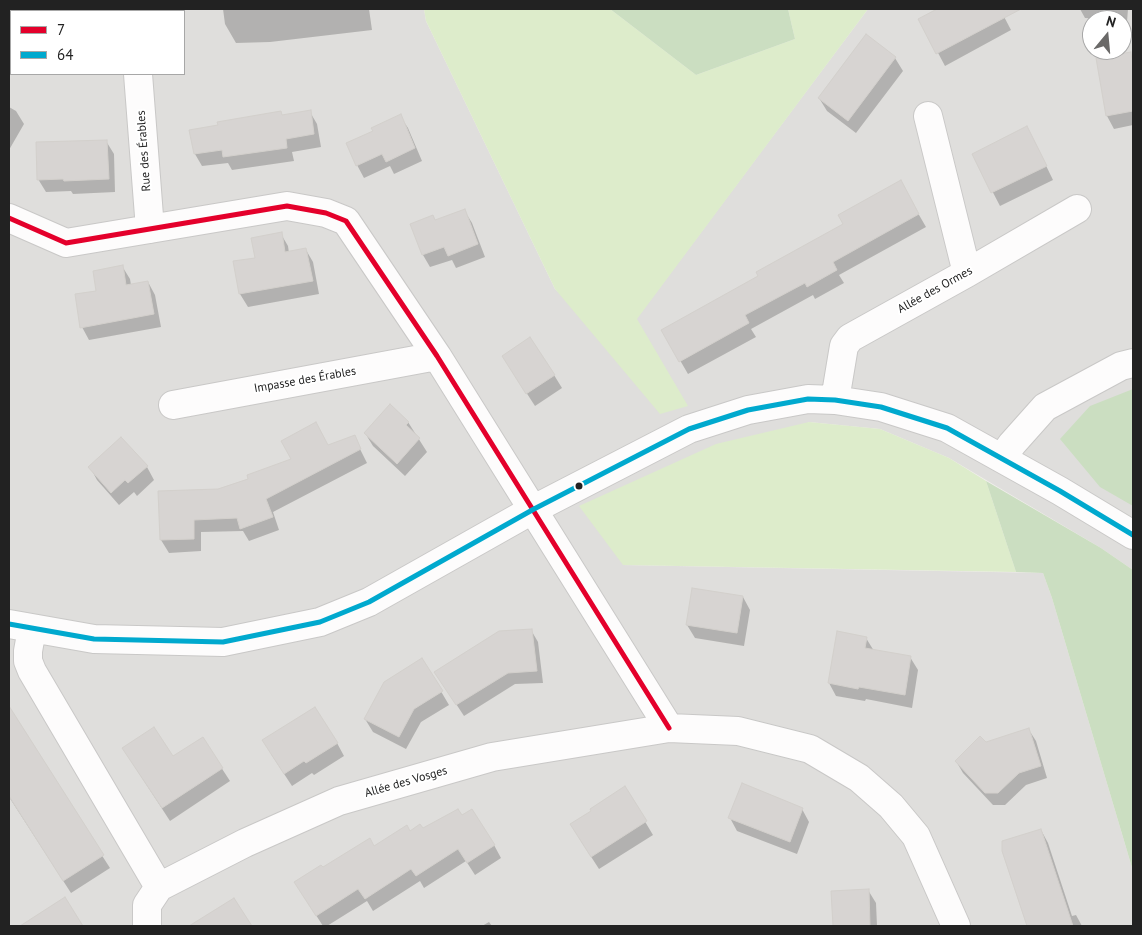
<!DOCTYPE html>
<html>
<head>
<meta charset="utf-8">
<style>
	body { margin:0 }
	#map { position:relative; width:1142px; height:935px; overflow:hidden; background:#f0eeeb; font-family:"PT Sans",sans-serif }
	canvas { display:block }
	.frame { position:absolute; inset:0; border:10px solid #222; pointer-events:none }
	.legend { position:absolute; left:10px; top:10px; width:175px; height:65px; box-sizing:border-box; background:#fff; border:1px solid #a7a7a7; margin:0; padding:6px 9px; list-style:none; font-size:15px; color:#222 }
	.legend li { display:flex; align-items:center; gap:10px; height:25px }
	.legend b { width:25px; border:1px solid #a7a7a7 }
	.north { position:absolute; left:1082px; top:10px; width:50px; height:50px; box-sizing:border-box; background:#fff; border:1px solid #a7a7a7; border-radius:50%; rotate:17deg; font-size:14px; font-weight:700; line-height:20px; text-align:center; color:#222 }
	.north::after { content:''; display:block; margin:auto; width:18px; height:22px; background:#6a6968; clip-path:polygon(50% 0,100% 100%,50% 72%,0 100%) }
</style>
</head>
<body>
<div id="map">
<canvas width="1142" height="935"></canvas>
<div class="frame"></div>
<ul class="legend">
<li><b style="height:6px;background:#e4002b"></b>7</li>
<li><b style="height:6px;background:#00a9ce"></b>64</li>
</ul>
<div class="north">N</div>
</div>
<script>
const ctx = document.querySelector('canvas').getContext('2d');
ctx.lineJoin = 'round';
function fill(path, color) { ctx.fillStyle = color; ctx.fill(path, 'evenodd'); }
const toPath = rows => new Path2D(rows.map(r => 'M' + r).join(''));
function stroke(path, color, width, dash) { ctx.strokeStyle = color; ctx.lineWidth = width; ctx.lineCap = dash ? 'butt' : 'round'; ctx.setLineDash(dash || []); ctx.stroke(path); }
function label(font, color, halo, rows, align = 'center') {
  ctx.font = font + ' "PT Sans",sans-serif'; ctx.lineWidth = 4; ctx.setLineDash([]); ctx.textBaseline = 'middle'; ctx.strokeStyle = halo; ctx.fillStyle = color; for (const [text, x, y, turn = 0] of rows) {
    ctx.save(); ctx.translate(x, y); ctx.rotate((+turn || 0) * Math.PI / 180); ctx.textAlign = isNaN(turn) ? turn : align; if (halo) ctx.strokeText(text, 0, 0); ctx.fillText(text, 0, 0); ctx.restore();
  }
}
fill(toPath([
	[9,9,424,9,426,21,555,289,687,406,636,319,868,9,1133,9,1133,570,1101,548,949,458,880,429,809,422,623,565,1043,573,1052,598,1133,871,1133,926,9,926],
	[11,11,184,11,184,74,11,74],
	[1092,20,1122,20,1122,50,1092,50]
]), '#dfdedc');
fill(toPath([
	[424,9,610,9,696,75,795,39,788,9,868,9,637,319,688,406,660,414,555,289,426,21],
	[809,422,880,429,949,458,986,481,1016,572,623,565,579,506,716,444]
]), '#ddeccb');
fill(toPath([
	[610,9,788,9,795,39,696,75],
	[1133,389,1133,506,1100,487,1060,439,1090,406],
	[986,481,1101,548,1133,570,1133,871,1052,598,1043,573,1016,572]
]), '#cbdec1');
fill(toPath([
	[58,9,98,9,98,11,58,11],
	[223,9,369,9,372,30,270,42,236,43,225,24],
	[939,9,1000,9,1011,30,945,66,920,19],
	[1080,9,1128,9,1127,22,1122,22,1122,20,1085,18],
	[1131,54,1133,59,1133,125,1114,129,1107,116],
	[895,58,903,71,856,133,827,111,819,98],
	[9,107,16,111,24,124,9,150],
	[310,112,317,124,321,147,292,152,294,161,232,170,228,163,202,166,195,154,282,116],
	[400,116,408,128,422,161,394,174,390,166,364,178,357,165,374,132],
	[106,141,114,154,115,192,73,194,71,191,46,192,38,179],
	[1034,141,1053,180,1000,206,973,154],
	[900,182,926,227,839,275,844,283,815,299,813,295,751,329,756,337,688,374,663,331,760,277,845,224],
	[464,210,472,223,485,257,456,268,452,260,430,267,423,255,435,221],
	[281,234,288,246,289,253,306,250,313,262,319,294,248,307,240,294,235,262,256,259],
	[122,266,130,279,131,285,148,282,155,295,161,327,89,340,82,327,98,292],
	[511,369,554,375,562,388,535,406],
	[408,422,427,452,405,476,373,446,365,433],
	[354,437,367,463,273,512,279,530,249,541,243,531,201,532,201,551,169,553,161,540,218,490,249,480],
	[90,467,147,467,154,480,137,496,134,492,119,505,97,480],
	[743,597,750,610,744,646,695,638,687,625],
	[531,630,538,642,543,683,515,684,464,716,443,684],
	[838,633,866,638,874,651,910,657,918,670,912,708,866,699,865,701,836,696,829,683],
	[422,659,449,705,421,722,406,749,373,732,365,719],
	[13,717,110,868,71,893,9,797,9,720],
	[1029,730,1036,741,1047,778,1026,785,1005,805,993,805,963,773,956,761,986,743],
	[202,738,230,781,170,821,131,761,173,758],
	[337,743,344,756,314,775,312,773,292,786,271,754],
	[625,788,653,835,599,869,579,838],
	[802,809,809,822,797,854,737,831,730,818],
	[462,817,494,845,501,858,475,875,466,861,424,888,420,881,373,911,367,901,327,926,323,926,303,895,322,869,410,833],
	[1041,830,1048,843,1072,916,1076,915,1082,926,1038,926,1034,914],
	[868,890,876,903,877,926,834,926],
	[64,899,83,926,27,926,26,924],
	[489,922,492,926,482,926]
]), '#0003');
const building = toPath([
	[937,9,1021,9,936,54,918,19,937,9],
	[866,34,896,57,848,121,818,98,866,34],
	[1131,52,1133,65,1133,111,1106,116,1096,58,1131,52],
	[311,110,314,134,286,139,287,148,223,157,222,150,194,154,189,130,218,125,217,122,281,111,282,115,311,110],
	[401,114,415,148,386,162,382,154,356,166,346,143,373,131,371,128,401,114],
	[1027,126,1047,166,991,193,972,154,1027,126],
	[107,140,109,179,64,181,63,179,37,180,36,142,107,140],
	[901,180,919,214,833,262,837,270,807,287,805,283,745,315,749,323,679,362,661,330,758,276,756,272,843,224,838,215,901,180],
	[465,209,478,244,448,256,444,247,422,255,410,224,433,215,435,220,465,209],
	[282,232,285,252,306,248,313,281,239,294,233,261,255,258,251,238,282,232],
	[123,265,126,285,148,281,154,314,80,328,75,294,96,291,93,271,123,265],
	[530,337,555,375,526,394,502,356,530,337],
	[390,404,409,422,406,425,420,438,397,464,364,433,390,404],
	[316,422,328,445,355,435,361,449,266,499,273,517,240,529,237,518,194,520,194,539,160,540,158,491,218,489,248,479,247,475,291,459,281,441,316,422],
	[121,437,148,466,128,483,125,480,111,493,88,467,121,437],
	[692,588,743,596,737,633,686,625,692,588],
	[532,629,537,671,508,673,456,705,434,672,499,631,532,629],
	[837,631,867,637,865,648,911,656,905,695,859,687,858,689,828,683,837,631],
	[422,658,443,691,414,709,399,737,364,719,384,682,422,658],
	[9,706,104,855,63,881,9,796,9,706],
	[315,707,338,743,306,763,304,761,284,774,262,740,315,707],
	[154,727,173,756,203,737,223,768,162,808,122,748,154,727],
	[1029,728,1041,766,1019,773,998,793,985,793,955,761,980,736,986,742,1029,728],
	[742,783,803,808,790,842,728,818,742,783],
	[625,786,647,821,591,857,570,824,591,811,590,809,625,786],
	[458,809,462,815,472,809,495,845,467,863,458,849,416,876,411,869,365,899,358,889,316,916,294,882,321,865,323,867,370,838,374,846,407,825,410,831,420,824,423,828,458,809],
	[1041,829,1073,926,1027,926,1002,851,1002,841,1041,829],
	[869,889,870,926,833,926,831,891,869,889],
	[65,897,83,926,20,926,65,897],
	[234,898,252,926,189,926,234,898]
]);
fill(building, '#d7d4d2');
stroke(building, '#d3d0cc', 1);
const minor = toPath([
	[153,11,154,9],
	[138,74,150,229],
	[928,116,967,273],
	[9,218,66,243,287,206,326,213,346,221,437,356,669,728],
	[835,400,844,346,850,338,967,273,1077,209],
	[173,405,437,356],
	[1002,458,1012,444,1045,407,1121,366,1133,363],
	[9,624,94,639,223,642,320,622,369,602,534,509,689,429,748,410,808,399,835,400,881,407,947,428,1060,491,1133,535],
	[32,629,28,651,28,661,32,671,159,887],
	[147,926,147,905,159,887,245,843,339,801,492,757,669,728,738,731,810,749,859,778,891,806,916,836,956,926]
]);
stroke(minor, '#c9c8c7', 30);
stroke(minor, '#fdfcfc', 28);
stroke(toPath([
	[9,218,66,243,287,206,326,213,346,221,437,356,669,728]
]), '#e4002b', 5);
stroke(toPath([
	[9,624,94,639,223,642,320,622,369,602,534,509,689,429,748,410,808,399,835,400,881,407,947,428,1060,491,1133,535]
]), '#00a9ce', 5);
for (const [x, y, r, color] of [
	[579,486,4.5,"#222"]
]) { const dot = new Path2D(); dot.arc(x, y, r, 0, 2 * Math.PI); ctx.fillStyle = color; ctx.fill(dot); stroke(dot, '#fff', 2); }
label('12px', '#222', '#fff', [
	["Rue des Érables",144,151,-94],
	["Allée des Ormes",935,290,-29],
	["Impasse des Érables",305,380,-10],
	["Allée des Vosges",406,782,-16]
]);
</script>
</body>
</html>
